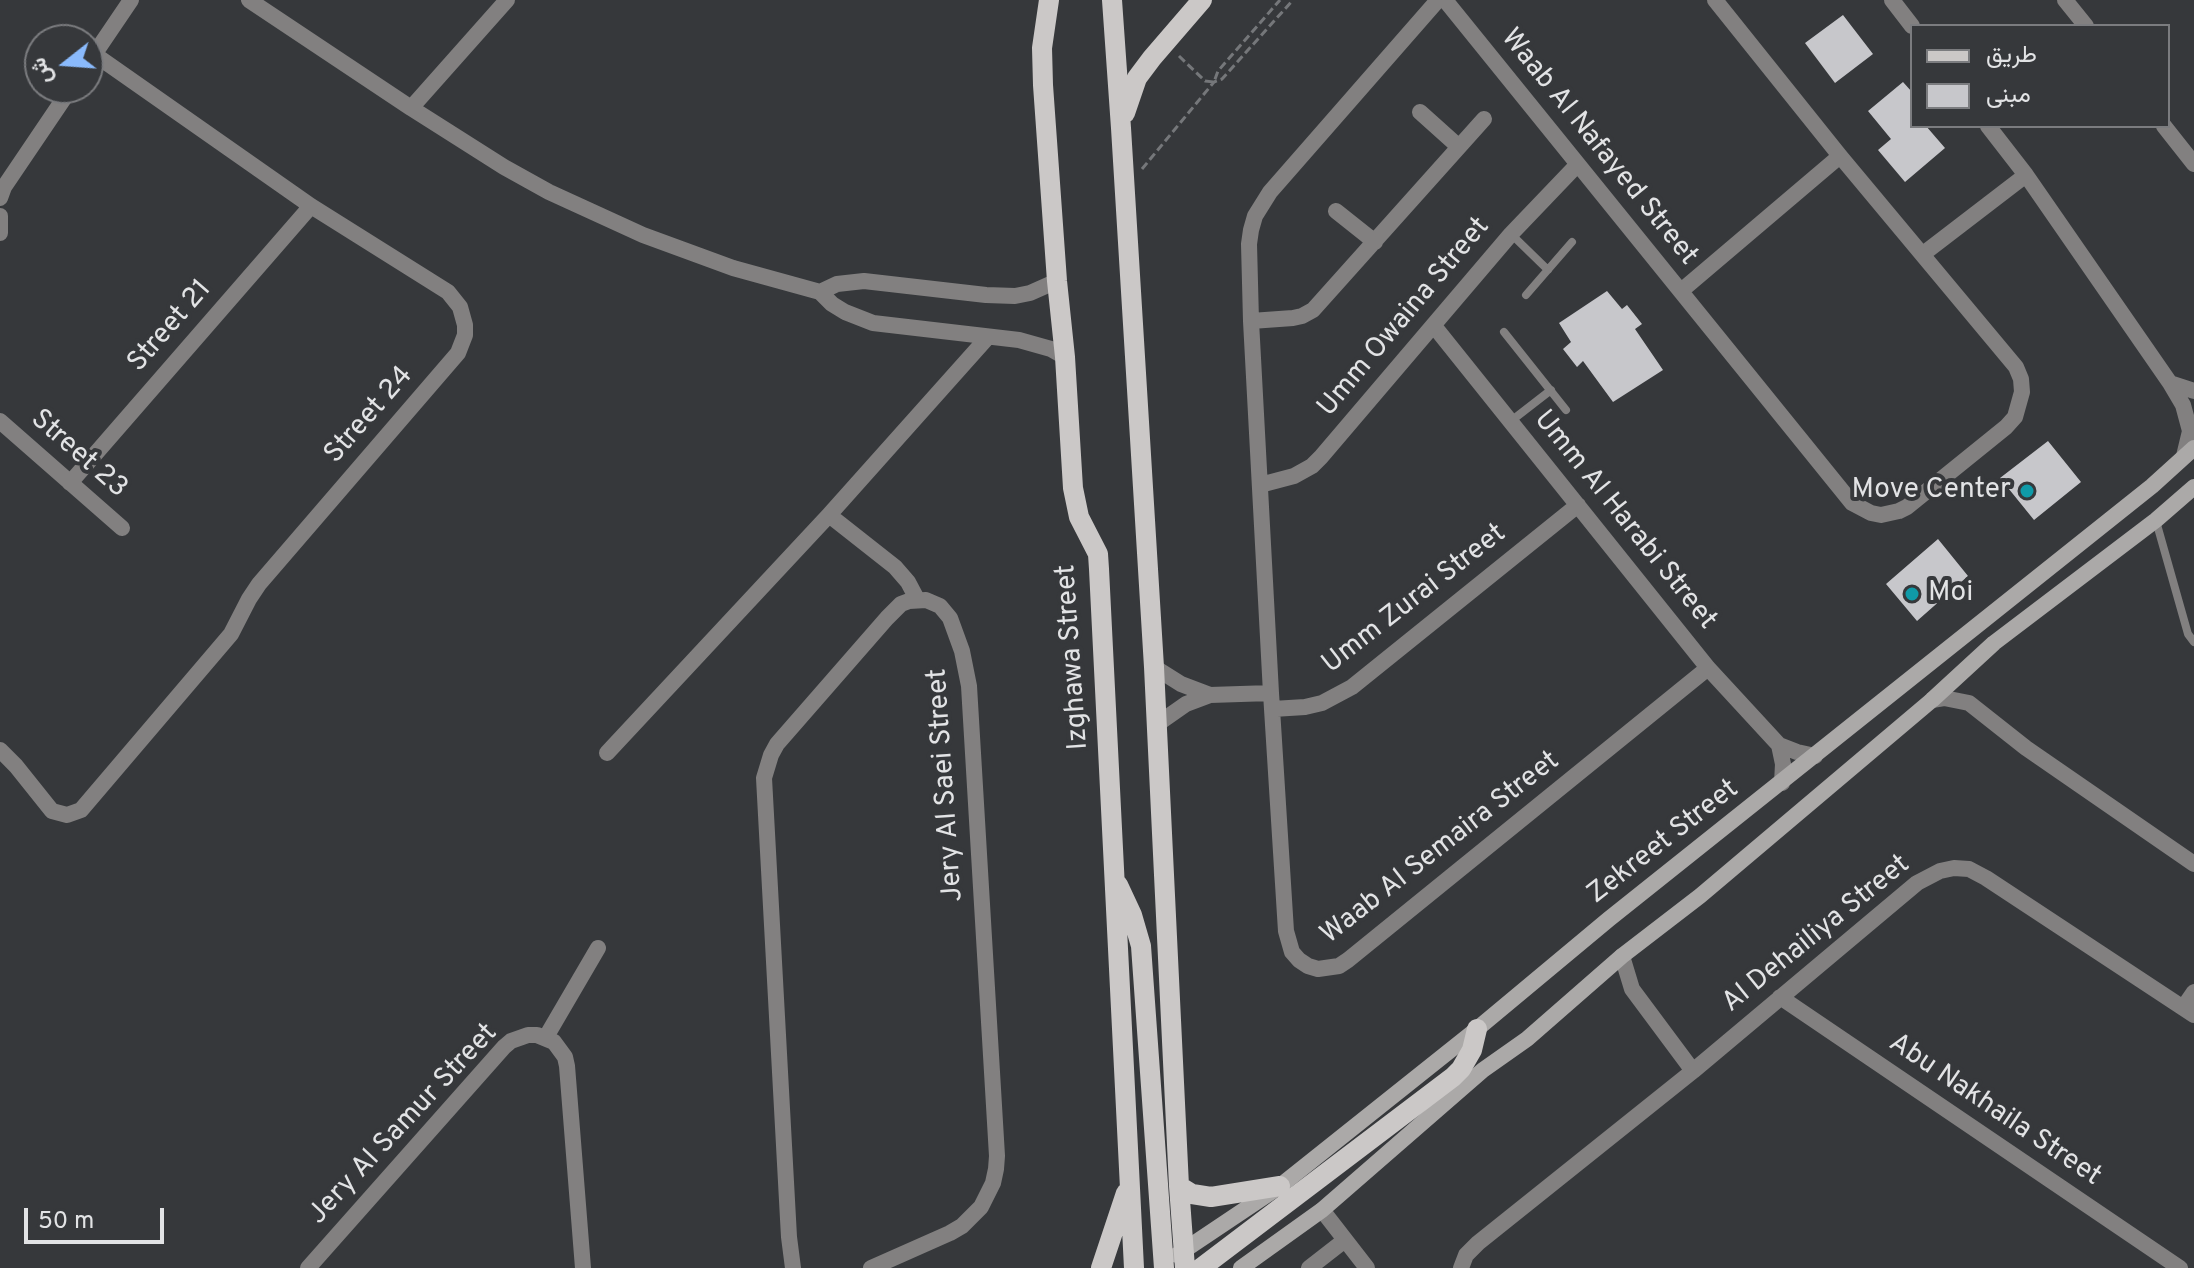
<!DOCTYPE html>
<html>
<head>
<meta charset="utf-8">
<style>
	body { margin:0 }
	#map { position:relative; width:2194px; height:1268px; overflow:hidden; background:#36383b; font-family:Overpass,Vazirmatn,sans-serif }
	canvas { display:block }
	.legend { position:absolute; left:1910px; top:24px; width:260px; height:104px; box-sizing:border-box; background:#36383b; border:2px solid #7b7c7f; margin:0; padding:10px 14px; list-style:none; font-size:24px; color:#e2e3e5 }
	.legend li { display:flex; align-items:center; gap:16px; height:40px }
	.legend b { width:40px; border:2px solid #7b7c7f }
	.north { position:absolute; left:24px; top:24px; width:80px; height:80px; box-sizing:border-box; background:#36383b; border:2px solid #7b7c7f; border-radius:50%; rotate:253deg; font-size:22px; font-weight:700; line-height:32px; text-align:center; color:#e2e3e5 }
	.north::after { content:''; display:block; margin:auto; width:28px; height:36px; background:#8abafc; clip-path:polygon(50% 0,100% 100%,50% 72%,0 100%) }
	.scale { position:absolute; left:24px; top:1208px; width:140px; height:36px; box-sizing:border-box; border:4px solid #e2e3e5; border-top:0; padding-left:10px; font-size:24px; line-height:28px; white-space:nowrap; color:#e2e3e5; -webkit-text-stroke:6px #36383b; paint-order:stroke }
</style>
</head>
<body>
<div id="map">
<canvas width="2194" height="1268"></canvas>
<ul class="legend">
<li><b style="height:10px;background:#cbc8c7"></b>طريق</li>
<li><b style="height:22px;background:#c7c7cb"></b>مبنى</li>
</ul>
<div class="north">ش</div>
<div class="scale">50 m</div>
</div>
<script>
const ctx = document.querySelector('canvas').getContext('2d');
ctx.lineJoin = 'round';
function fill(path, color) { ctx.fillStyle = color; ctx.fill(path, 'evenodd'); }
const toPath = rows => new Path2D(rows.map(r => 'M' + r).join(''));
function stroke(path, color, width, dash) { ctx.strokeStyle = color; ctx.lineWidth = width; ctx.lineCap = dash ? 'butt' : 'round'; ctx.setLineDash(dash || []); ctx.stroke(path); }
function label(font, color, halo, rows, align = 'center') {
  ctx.font = font + ' Overpass,sans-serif'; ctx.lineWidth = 8; ctx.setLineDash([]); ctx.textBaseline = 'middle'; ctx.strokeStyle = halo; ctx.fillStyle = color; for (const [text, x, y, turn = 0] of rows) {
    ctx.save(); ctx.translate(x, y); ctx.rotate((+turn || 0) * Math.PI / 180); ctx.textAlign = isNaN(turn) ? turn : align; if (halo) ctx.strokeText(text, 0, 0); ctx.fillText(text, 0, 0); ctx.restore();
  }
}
fill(toPath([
	[1843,15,1873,54,1835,83,1805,43],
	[1903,82,1912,92,1912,126,1926,126,1945,148,1905,182,1878,150,1891,139,1868,111],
	[1607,291,1622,309,1627,305,1642,324,1635,329,1663,370,1613,402,1583,361,1577,367,1563,349,1571,342,1559,323],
	[2048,441,2081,482,2034,520,2000,478],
	[1938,539,1968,576,1917,621,1886,584]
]), '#c7c7cb');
stroke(toPath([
	[1179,56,1205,81,1214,82,1218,71,1280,0],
	[1142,169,1214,82,1222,79,1293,0]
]), '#75777a', 3, [8, 4]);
stroke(toPath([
	[1511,234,1548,270],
	[1526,295,1572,242],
	[1504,332,1566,410],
	[1511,421,1551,390],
	[2156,521,2188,634,2194,642]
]), '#828080', 8);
stroke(toPath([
	[249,0,411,108,504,167,549,192,643,235,733,268,820,292,832,304,845,312,873,323,1019,340,1051,349,1065,357],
	[1438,0,1270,192,1255,216,1251,230,1249,244,1251,321,1271,693,1286,931,1292,952,1299,960,1308,966,1318,969,1339,966,1348,960,1708,668],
	[1445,0,1852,503,1871,513,1881,515,1899,511,1907,507,2006,427,2015,417,2022,392,2021,379,2016,367,1840,156,1715,0],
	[1892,0,1912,26],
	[2065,0,2086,26],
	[89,62,131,0],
	[411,108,507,0],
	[1420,112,1459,147],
	[1988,126,2026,175,2170,383,2183,405,2190,431,2184,456],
	[2164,126,2194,164],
	[0,198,4,187,71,88],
	[1336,211,1375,242],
	[0,216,0,233],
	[1923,254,2026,175],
	[1681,291,1840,156],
	[820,292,837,284,864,281,986,295,1015,296,1030,293,1057,281],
	[1251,321,1293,318,1302,316,1313,310,1484,119],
	[1434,326,1708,668,1779,745,1797,752,1815,756],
	[2170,383,2194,391],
	[0,421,122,528],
	[70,483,311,206],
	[1260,485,1294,476,1312,466,1321,457,1511,234,1577,165],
	[829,515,895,567,908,582,917,599],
	[1154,667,1181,684,1210,695],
	[1932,700,1944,698,1969,703,2026,748,2194,864],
	[1273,709,1305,707,1322,703,1352,687,1578,505],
	[1156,725,1186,704,1210,695,1271,693],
	[1779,745,1783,764,1782,783],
	[0,750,16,766,52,811,67,815,81,810,231,634,249,599,259,584,458,353,465,335,465,325,460,307,448,292,311,206,94,54],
	[607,753,829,515,987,338],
	[1622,956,1632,989,1693,1071],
	[1780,997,2180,1268],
	[2183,1008,2194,992],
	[546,1037,598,948],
	[1322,1210,1367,1268],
	[308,1268,504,1047,511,1041,528,1035,537,1035,554,1042,565,1057,567,1066,583,1268],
	[793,1268,789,1237,764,778,771,755,777,744,887,618,901,604,909,601,926,600,940,606,950,618,962,651,969,686,997,1156,996,1169,993,1183,981,1207,962,1226,950,1233,871,1268],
	[1309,1268,1345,1240],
	[1461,1268,1466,1255,1478,1243,1693,1071,1917,883,1940,871,1954,868,1969,869,1986,878,2194,1015]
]), '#828080', 16);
stroke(toPath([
	[1177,1255,1280,1186,1477,1029,1609,919,2152,486,2194,448],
	[1241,1268,1322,1210,1483,1070,1527,1039,1622,956,1700,896,1932,700,1994,643,2156,520,2194,487]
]), '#aba9a8', 16);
stroke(toPath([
	[1049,0,1042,48,1043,85,1057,281,1065,357,1073,488,1079,517,1098,554,1099,569,1134,1268],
	[1112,0,1121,128,1154,667,1179,1186,1185,1268],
	[1125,113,1137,78,1152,58,1202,0],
	[1118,885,1132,915,1141,946,1164,1268],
	[1179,1186,1192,1194,1211,1197,1280,1186],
	[1101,1268,1126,1193],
	[1201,1268,1453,1077,1461,1069,1472,1050,1477,1029]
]), '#cbc8c7', 20);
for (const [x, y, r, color] of [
	[2027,491,8,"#0f9aa8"],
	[1912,594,8,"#0f9aa8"]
]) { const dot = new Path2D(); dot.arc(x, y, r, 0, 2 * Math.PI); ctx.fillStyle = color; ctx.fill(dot); stroke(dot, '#36383b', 3); }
label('28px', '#e2e3e5', '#36383b', [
	["Waab Al Nafayed Street",1598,148,51],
	["Umm Owaina Street",1405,318,-50],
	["Street 21",171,327,-49],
	["Street 24",370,416,-49],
	["Street 23",78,455,41],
	["Umm Al Harabi Street",1624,521,51],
	["Umm Zurai Street",1415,600,-38],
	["Izghawa Street",1074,657,-94],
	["Jery Al Saei Street",947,785,-94],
	["Zekreet Street",1664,843,-38],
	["Waab Al Semaira Street",1441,849,-38],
	["Al Dehailiya Street",1817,935,-39],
	["Abu Nakhaila Street",1994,1111,34],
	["Jery Al Samur Street",404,1125,-47]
]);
label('28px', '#e2e3e5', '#36383b', [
	["Move Center",2011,491],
	["Moi",1928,594,"left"]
], 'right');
</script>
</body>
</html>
